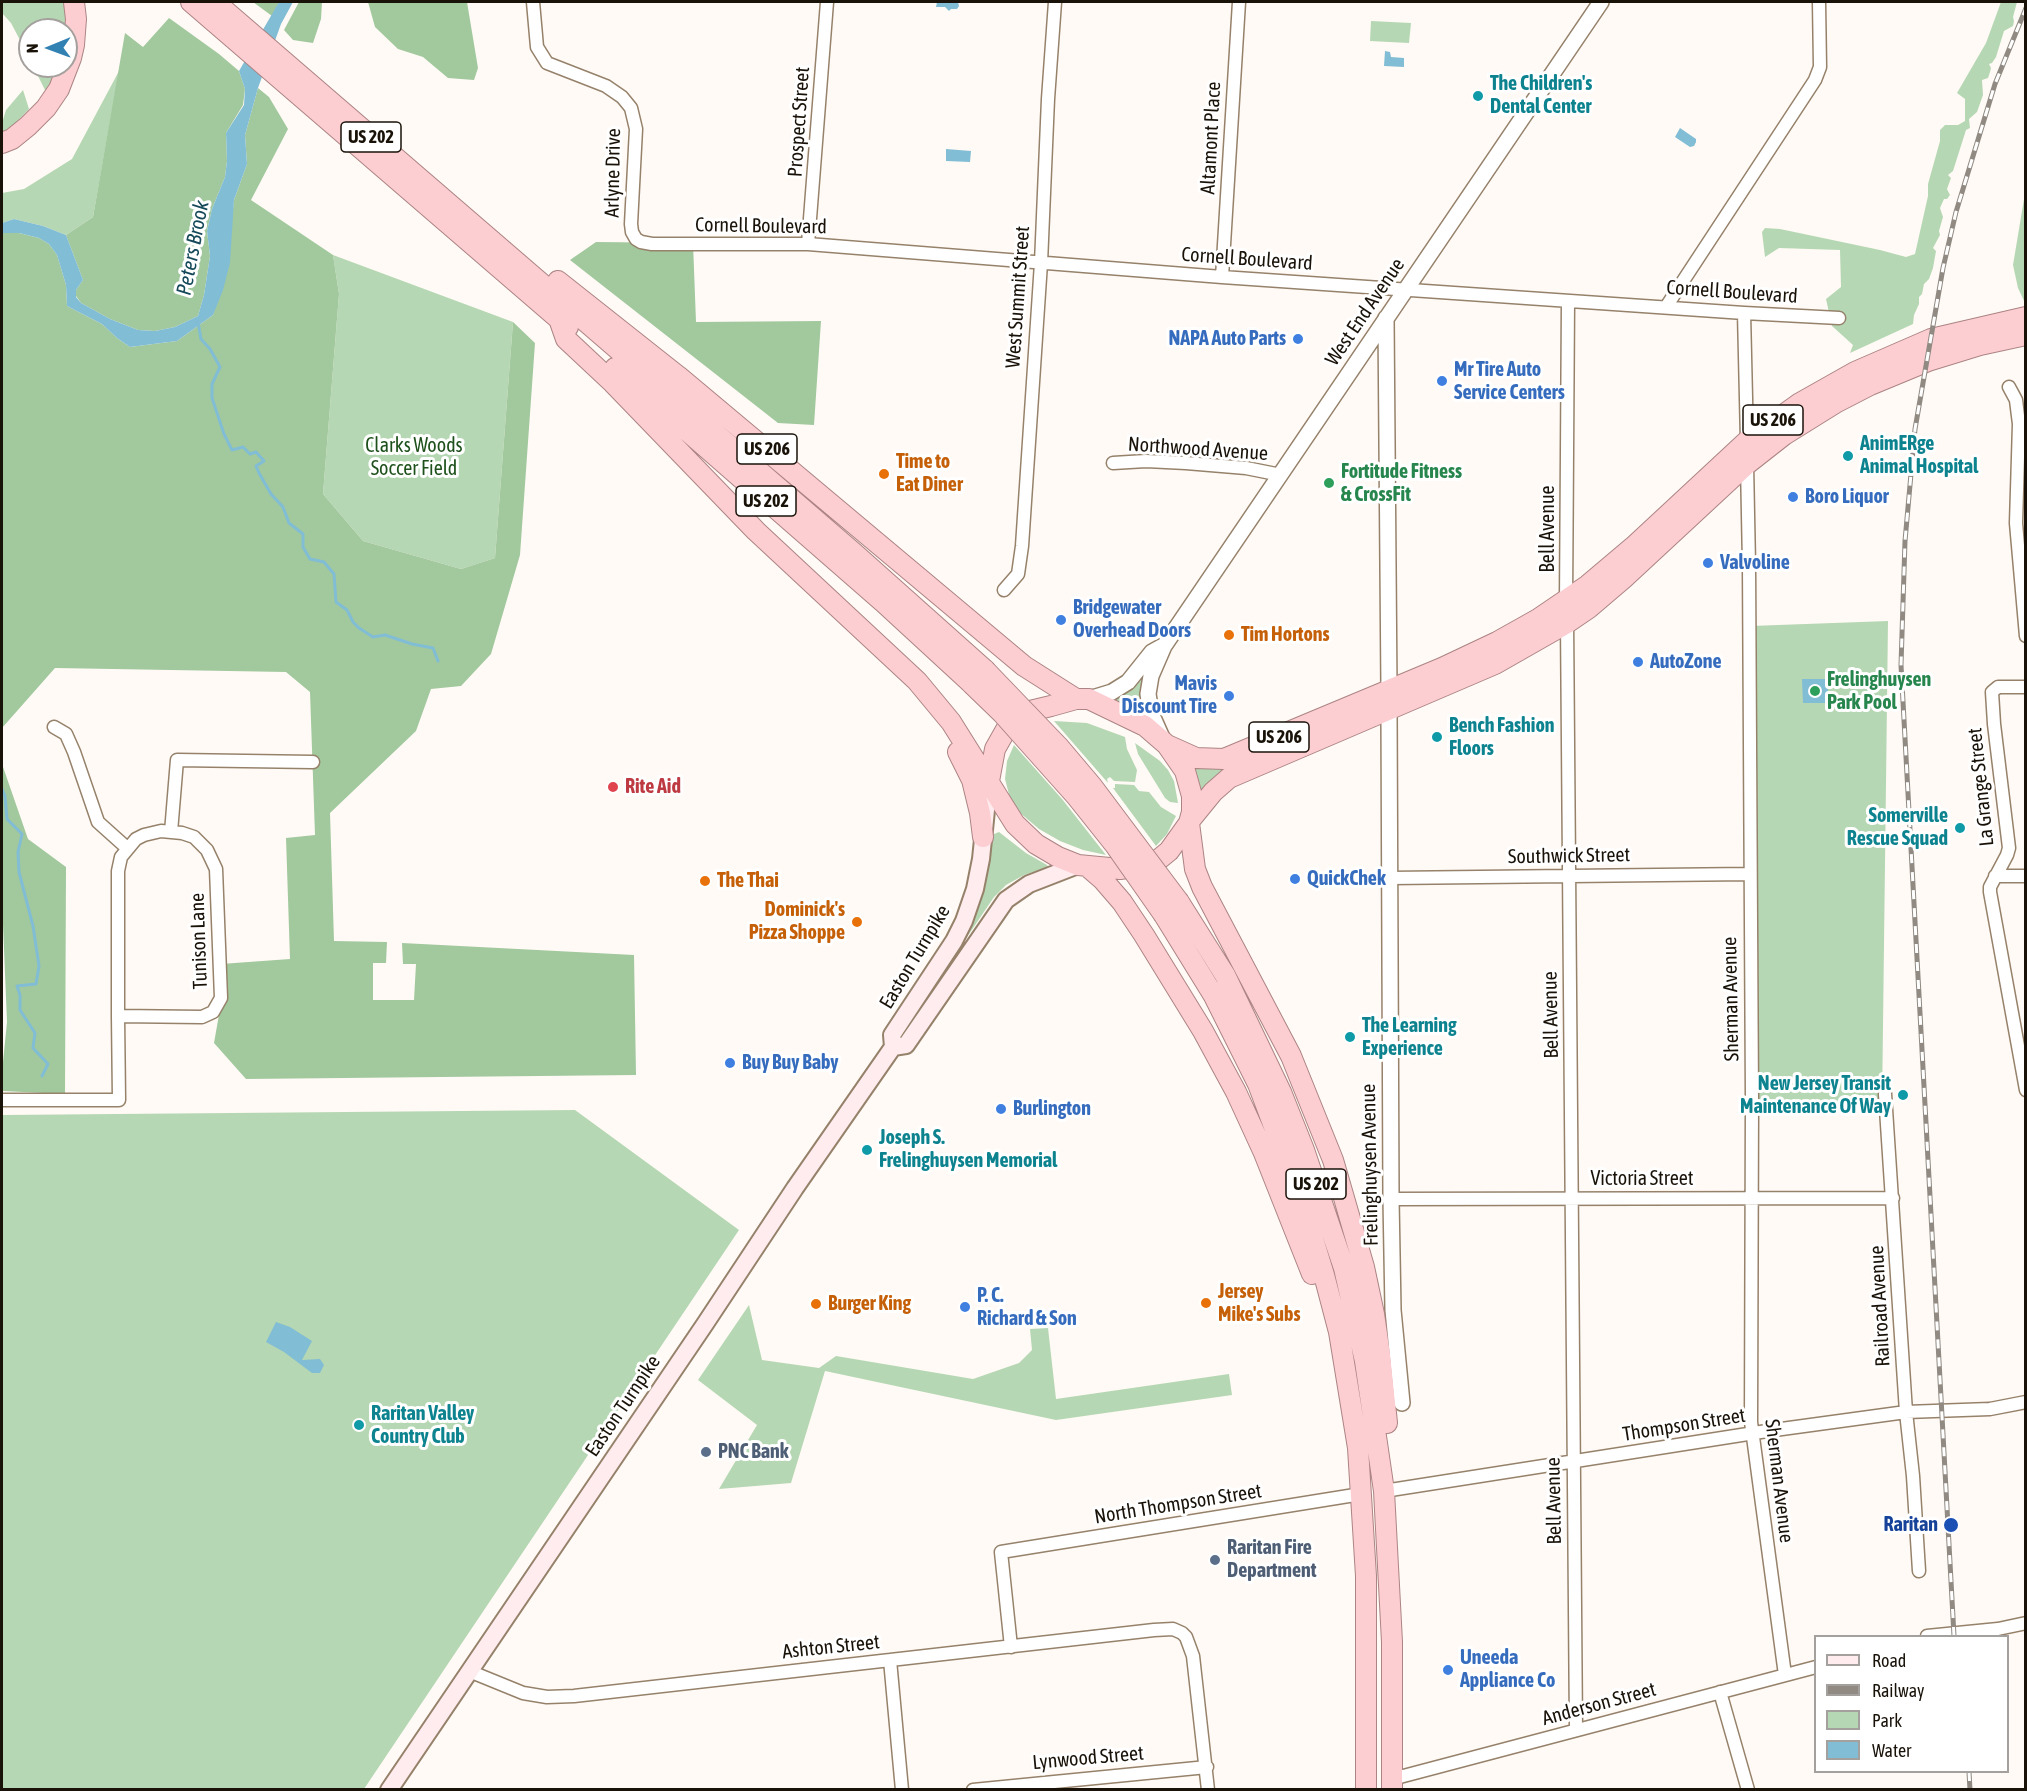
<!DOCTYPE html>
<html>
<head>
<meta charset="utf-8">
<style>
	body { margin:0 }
	#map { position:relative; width:2027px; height:1791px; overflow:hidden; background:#fffaf5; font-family:"Asap Condensed",sans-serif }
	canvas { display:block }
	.frame { position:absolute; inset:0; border:3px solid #191209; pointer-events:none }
	.legend { position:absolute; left:1814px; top:1635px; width:195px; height:138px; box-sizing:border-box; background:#fff; border:2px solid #a3a09d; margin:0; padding:8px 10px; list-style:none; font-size:18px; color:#191209 }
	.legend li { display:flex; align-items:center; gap:12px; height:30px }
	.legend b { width:30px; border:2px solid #a3a09d }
	.north { position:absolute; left:18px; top:18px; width:60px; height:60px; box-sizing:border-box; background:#fff; border:2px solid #a3a09d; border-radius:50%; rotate:269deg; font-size:16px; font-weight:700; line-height:24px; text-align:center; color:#191209 }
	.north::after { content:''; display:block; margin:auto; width:21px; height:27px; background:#3281b3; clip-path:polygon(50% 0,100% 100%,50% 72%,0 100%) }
</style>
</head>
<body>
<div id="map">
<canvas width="2027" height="1791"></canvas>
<div class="frame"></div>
<ul class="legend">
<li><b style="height:8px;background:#feecee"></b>Road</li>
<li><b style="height:8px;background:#908a83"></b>Railway</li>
<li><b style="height:16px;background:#b6d7b3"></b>Park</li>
<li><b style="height:16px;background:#81bdd4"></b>Water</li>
</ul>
<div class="north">N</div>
</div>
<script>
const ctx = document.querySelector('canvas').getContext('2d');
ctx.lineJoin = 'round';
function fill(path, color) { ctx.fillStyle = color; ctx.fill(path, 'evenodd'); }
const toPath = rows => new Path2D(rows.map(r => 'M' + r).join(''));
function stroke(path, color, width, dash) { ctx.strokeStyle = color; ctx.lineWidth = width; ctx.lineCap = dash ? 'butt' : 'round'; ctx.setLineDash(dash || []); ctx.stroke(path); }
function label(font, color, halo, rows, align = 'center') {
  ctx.font = font + ' "Asap Condensed",sans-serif'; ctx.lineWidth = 6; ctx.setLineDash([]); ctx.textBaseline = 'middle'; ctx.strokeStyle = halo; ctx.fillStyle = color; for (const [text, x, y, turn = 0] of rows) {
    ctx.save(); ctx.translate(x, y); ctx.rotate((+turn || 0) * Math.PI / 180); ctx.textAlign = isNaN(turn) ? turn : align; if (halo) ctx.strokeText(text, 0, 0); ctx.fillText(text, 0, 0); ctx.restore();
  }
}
fill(toPath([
	[2,2,67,2,66,30,30,30,30,59,11,23,2,13],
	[2001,2,2017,2,2013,17,2014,21,2013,26,2004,31,1996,57,1992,63,1989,64,1991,68,1990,72,1988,78,1982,80,1983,95,1977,112,1969,119,1970,128,1966,130,1953,171,1948,175,1951,178,1947,189,1950,195,1947,199,1944,199,1940,208,1943,217,1939,231,1940,235,1933,248,1936,251,1933,268,1929,279,1924,284,1922,294,1919,297,1919,304,1914,315,1913,324,1850,353,1853,345,1832,326,1826,299,1841,287,1840,250,1779,248,1765,257,1762,232,1765,228,1780,229,1880,250,1906,257,1915,254,1928,196,1928,184,1940,141,1940,130,1945,125,1958,125,1965,121,1965,99,1957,93,1986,43],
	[1371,21,1411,23,1409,43,1370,41],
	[33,66,61,66,46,92],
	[119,71,93,217,66,235,43,226,14,219,2,223,2,193,24,189,72,159],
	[23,90,29,109,2,137,2,123,6,110],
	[2025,193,2026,303,2025,303,2018,288,2013,265],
	[333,255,513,322,495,558,461,569,363,541,323,494,339,294],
	[1888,621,1882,1106,1754,1107,1751,626],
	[1142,679,1144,679,1141,695,1143,710,1141,711,1139,713,1111,700,1125,694],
	[1054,721,1087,723,1125,737,1127,749,1137,770,1135,782,1114,781,1110,777,1107,779,1108,783],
	[1135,743,1160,761,1168,770,1174,781,1178,803,1170,802,1165,798,1138,754],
	[1014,745,1062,799,1106,855,1083,850,1060,841,1039,829,1019,812,1010,798,1005,779,1007,761],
	[1191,765,1202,768,1224,768,1225,769,1215,776,1203,789,1198,789],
	[1115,784,1134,785,1139,791,1149,792,1161,807,1176,816,1167,834,1156,846,1113,788,1115,788],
	[999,832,1026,853,1047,865,1048,867,1024,875,1006,885,994,897,965,940,962,938,982,886,994,834],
	[575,1110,739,1230,364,1789,2,1789,2,1115],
	[749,1305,762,1360,819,1368,836,1356,973,1379,1019,1363,1032,1350,1030,1329,1048,1328,1056,1399,1229,1374,1232,1395,1056,1420,825,1371,791,1483,719,1489,757,1425,698,1380]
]), '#b6d7b3');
fill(toPath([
	[253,2,279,2,272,16],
	[299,2,322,2,321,19,313,43,293,40,284,30],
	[368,2,467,2,478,68,474,80,448,78,423,57,398,49,375,27],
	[169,18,219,54,239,71,245,89,243,105,226,133,227,161,225,177,212,209,207,231,210,256,204,295,198,316,175,327,155,331,138,330,110,319,81,303,76,296,76,290,83,280,66,235,93,217,125,33,143,47],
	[258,88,269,97,288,129,251,200,333,255,339,294,323,494,363,541,461,569,495,558,513,322,535,343,520,555,491,654,461,686,431,689,416,731,330,813,334,941,387,942,386,963,373,963,373,1000,414,1000,416,964,403,964,402,943,634,955,636,1075,246,1079,214,1043,220,1009,221,964,290,959,286,838,315,835,310,692,286,672,55,668,2,728,2,233,19,233,39,238,49,244,57,255,66,285,67,306,102,324,117,338,130,347,177,341,213,315,231,227,234,200,247,164,245,135],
	[596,242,693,243,696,322,821,321,814,425,778,423,570,260],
	[2,764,28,839,66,867,65,1094,2,1091,2,1072,7,1022,2,900]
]), '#a2c89e');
fill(toPath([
	[279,2,293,2,281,24,258,88,245,135,247,164,234,200,230,263,223,290,213,315,177,341,130,347,117,338,102,324,67,306,66,285,57,255,49,244,39,238,19,233,2,233,2,223,14,219,43,226,66,235,83,280,76,290,76,297,81,303,110,319,138,330,155,331,175,327,198,316,204,295,210,256,207,231,212,209,225,177,227,161,226,133,244,105,245,89,239,71],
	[937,2,958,2,959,6,957,9,951,9,949,11,945,7,936,7],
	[1385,51,1390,52,1391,57,1404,58,1404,67,1384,66],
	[1680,128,1696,139,1696,142,1694,146,1690,147,1675,137],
	[946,149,971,151,970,162,946,161],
	[1802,679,1827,679,1829,703,1803,703],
	[276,1322,290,1327,312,1341,302,1360,320,1359,324,1365,320,1373,312,1373,284,1352,266,1342]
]), '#81bdd4');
stroke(toPath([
	[198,322,201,339,210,349,220,367,212,384,212,398,224,434,232,450,243,447,250,454,256,452,264,461,256,466,259,473,271,494,283,507,289,523,303,534,303,547,310,559,324,562,334,574,336,602,347,610,353,622,359,628,373,637,385,635,412,644,433,648,438,661],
	[2,789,5,796,7,819,22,834,18,852,19,872,33,926,39,966,36,984,17,986,20,995,20,1010,35,1033,33,1048,48,1064,42,1076]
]), '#81bdd4', 3);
const minor = toPath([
	[533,2,537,47,547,63,606,86,622,97,631,108,636,129,631,224,632,232,636,239,641,242,652,244,808,244,1222,277,1744,313,1839,318],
	[808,244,827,2],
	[1222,277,1239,2],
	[1666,307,1815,80,1820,67,1819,2],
	[1744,313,1747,441],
	[2009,387,2016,400,2019,424,2016,523,2026,636],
	[1113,463,1146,461,1186,463,1246,468,1281,475],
	[1747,464,1749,565,1752,1100,1751,1422,1785,1675],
	[1004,590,1018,574,1022,546,1041,263,1048,99,1055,2],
	[1566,603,1568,301],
	[1567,620,1576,1730],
	[2026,687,1998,687,1992,692,1994,724,2009,848,2007,855,1990,887,1990,892,2026,1090],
	[54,727,66,734,74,752,98,822,127,848],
	[171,832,177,760,313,762],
	[1995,876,2026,876],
	[1390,878,1749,874],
	[1885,1094,1906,1412,1913,1476,1919,1571],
	[2,1100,119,1100,118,1016,118,871,121,857,136,839,144,835,161,831,182,833,194,837,207,850,216,869,221,998,213,1012,202,1017,118,1016],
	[1391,1199,1893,1198],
	[1384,1491,1767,1431,1906,1412,1990,1409,2026,1402],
	[1927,1636,1998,1629,2026,1623],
	[1011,1647,1001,1552,1361,1494],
	[890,1660,902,1790],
	[469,1671,523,1693,547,1697,574,1696,1154,1630,1173,1629,1182,1633,1186,1637,1193,1656,1208,1790],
	[1720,1692,1748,1790],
	[1392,1779,1816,1667],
	[973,1790,1207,1767]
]);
const tertiary = toPath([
	[1386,318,1389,690],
	[1089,699,1112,692,1128,682,1152,652,1161,647],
	[1389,711,1391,1199,1393,1310,1402,1403],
	[1163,740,1151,713,1148,694,1151,676,1164,646,1601,2]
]);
const secondary = toPath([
	[893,1047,906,1045,1006,900,1029,884,1078,865],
	[389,1790,705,1324,795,1188,893,1047,892,1035,954,941,964,921,975,889,981,859,989,781]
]);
const trunk = toPath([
	[191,2,568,327],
	[215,2,854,553,985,670],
	[2,143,12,139,28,126,46,108,59,89,71,58,74,45,76,19,74,2],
	[558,281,678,376,1024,666,1076,699],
	[559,319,566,339,613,383,756,531,917,681,951,722,1015,824,1036,844,1058,857,1078,865,1120,869,1140,866,1158,860,1169,851,1189,823,1192,812,1192,796,1185,771,1167,745,1145,726,1089,699,1076,699,1051,706,1030,711,1018,717,1008,726,995,749,989,781],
	[615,368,883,602,972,684],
	[1167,745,1196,758,1224,759,1442,668,1497,642,1538,619,1588,585,1633,547,1747,441,1800,403,1855,372,1931,339,2026,317],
	[958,752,972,780,980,813,983,837],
	[1191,819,1213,792,1229,778,1495,664,1567,623,1589,608,1623,579,1747,464,1784,435,1837,402,1870,385,1928,361,1980,345,2026,335],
	[1189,823,1195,869,1202,887,1291,1056,1333,1160,1364,1267,1374,1314,1380,1355,1387,1423],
	[1088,867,1103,880,1122,902,1144,935,1203,1031,1236,1092,1264,1153,1312,1274],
	[1179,902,1225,975,1281,1092,1304,1150,1344,1268,1365,1361,1384,1491,1392,1642,1392,1790],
	[1164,915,1214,996,1258,1084,1299,1193,1324,1275,1339,1332,1358,1448,1366,1576,1366,1790]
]);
stroke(minor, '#96826b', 15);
stroke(tertiary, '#96826b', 18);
stroke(secondary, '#96826b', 20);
stroke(trunk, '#ac8484', 22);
stroke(minor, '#fff', 12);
stroke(tertiary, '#fff', 15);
stroke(secondary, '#feecee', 16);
stroke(trunk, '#fcced2', 20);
const rail = toPath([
	[1954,1636,1901,665,1905,541,1915,429,1943,268,1956,212,1995,84,2026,8],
	[1969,1772,1970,1790]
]);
stroke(rail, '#908a83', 5);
stroke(rail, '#fff', 3, [9]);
const trunkBridge = toPath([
	[985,670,1059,747,1092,786,1179,902],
	[972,684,1002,713,1076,796,1115,845,1164,915]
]);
stroke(trunkBridge, '#ac8484', 22, []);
stroke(trunkBridge, '#fcced2', 20);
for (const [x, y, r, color] of [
	[1478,96,6,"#0f9aa8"],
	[1298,339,6,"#3f7fe0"],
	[1442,381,6,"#3f7fe0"],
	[1848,456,6,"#0f9aa8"],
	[884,474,6,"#e8710a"],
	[1329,483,6,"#2e9e5b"],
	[1793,497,6,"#3f7fe0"],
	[1708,563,6,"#3f7fe0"],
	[1061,620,6,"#3f7fe0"],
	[1229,635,6,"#e8710a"],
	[1638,662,6,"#3f7fe0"],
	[1815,691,6,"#2e9e5b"],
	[1229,696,6,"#3f7fe0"],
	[1437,737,6,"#0f9aa8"],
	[613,787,6,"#e0444e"],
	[1960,828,6,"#0f9aa8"],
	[1295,879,6,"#3f7fe0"],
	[705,881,6,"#e8710a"],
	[857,922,6,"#e8710a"],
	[1350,1037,6,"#0f9aa8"],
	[730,1063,6,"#3f7fe0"],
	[1903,1095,6,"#0f9aa8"],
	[1001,1109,6,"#3f7fe0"],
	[867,1150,6,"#0f9aa8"],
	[1206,1303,6,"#e8710a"],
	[816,1304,6,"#e8710a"],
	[965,1307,6,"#3f7fe0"],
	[359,1425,6,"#0f9aa8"],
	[706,1452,6,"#5c6f8a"],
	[1951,1525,8,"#1a4fb4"],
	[1215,1560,6,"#5c6f8a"],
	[1448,1670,6,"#3f7fe0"]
]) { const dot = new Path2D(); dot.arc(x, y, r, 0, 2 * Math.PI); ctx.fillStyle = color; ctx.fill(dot); stroke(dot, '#fff', 2); }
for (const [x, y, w] of [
	[371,137,60],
	[1773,420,60],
	[767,449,60],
	[766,501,60],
	[1279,737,60],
	[1316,1184,60]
]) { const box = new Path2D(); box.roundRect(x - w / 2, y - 15, w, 30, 4.5); ctx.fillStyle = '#fff'; ctx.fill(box); stroke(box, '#191209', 1.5); }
label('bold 18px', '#191209', null, [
	["US 202",371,137],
	["US 206",1773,420],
	["US 206",767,449],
	["US 202",766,501],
	["US 206",1279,737],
	["US 202",1316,1184]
]);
label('bold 20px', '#0d838f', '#fff', [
	["The Children's",1490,84],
	["Dental Center",1490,107],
	["AnimERge",1860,444],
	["Animal Hospital",1860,467],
	["Bench Fashion",1449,726],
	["Floors",1449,749],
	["Somerville",1948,816,"right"],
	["Rescue Squad",1948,839,"right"],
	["The Learning",1362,1026],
	["Experience",1362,1049],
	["New Jersey Transit",1891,1084,"right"],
	["Maintenance Of Way",1891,1107,"right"],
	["Joseph S.",879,1138],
	["Frelinghuysen Memorial",879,1161],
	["Raritan Valley",371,1414],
	["Country Club",371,1437]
], 'left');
label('20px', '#191209', '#fff', [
	["Prospect Street",799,122,-86],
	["Altamont Place",1211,138,-87],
	["Arlyne Drive",613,173,-89],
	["Cornell Boulevard",761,226,1],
	["Cornell Boulevard",1247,259,4],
	["Cornell Boulevard",1732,292,4],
	["West Summit Street",1018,297,-86],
	["West End Avenue",1365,312,-56],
	["Northwood Avenue",1198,449,4],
	["Bell Avenue",1548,529,-90],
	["La Grange Street",1981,787,-96],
	["Southwick Street",1569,856,-1],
	["Tunison Lane",199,941,-92],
	["Easton Turnpike",915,957,-59],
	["Sherman Avenue",1731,999,-91],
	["Bell Avenue",1551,1015,-91],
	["Frelinghuysen Avenue",1370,1165,-91],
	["Victoria Street",1642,1179],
	["Railroad Avenue",1880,1306,-93],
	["Easton Turnpike",623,1406,-56],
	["Thompson Street",1684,1425,-9],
	["Sherman Avenue",1779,1481,83],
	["Bell Avenue",1554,1501,-91],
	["North Thompson Street",1178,1504,-9],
	["Ashton Street",831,1647,-6],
	["Anderson Street",1599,1704,-15],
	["Lynwood Street",1088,1758,-5]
]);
label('bold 20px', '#366cbe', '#fff', [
	["NAPA Auto Parts",1286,339,"right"],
	["Mr Tire Auto",1454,370],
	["Service Centers",1454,393],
	["Boro Liquor",1805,497],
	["Valvoline",1720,563],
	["Bridgewater",1073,608],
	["Overhead Doors",1073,631],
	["AutoZone",1650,662],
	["Mavis",1217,684,"right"],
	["Discount Tire",1217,707,"right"],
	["QuickChek",1307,879],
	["Buy Buy Baby",742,1063],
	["Burlington",1013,1109],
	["P. C.",977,1296],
	["Richard & Son",977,1319],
	["Uneeda",1460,1658],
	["Appliance Co",1460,1681]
], 'left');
label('20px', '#1d501a', '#fff', [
	["Clarks Woods",414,446],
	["Soccer Field",414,469]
]);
label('bold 20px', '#c56008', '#fff', [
	["Time to",896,462],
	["Eat Diner",896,485],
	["Tim Hortons",1241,635],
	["The Thai",717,881],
	["Dominick's",845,910,"right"],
	["Pizza Shoppe",845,933,"right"],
	["Jersey",1218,1292],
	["Mike's Subs",1218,1315],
	["Burger King",828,1304]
], 'left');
label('bold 20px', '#27864d', '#fff', [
	["Fortitude Fitness",1341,472],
	["& CrossFit",1341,495],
	["Frelinghuysen",1827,680],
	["Park Pool",1827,703]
], 'left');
label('bold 20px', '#be3a42', '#fff', [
	["Rite Aid",625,787]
], 'left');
label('bold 20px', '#4e5e75', '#fff', [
	["PNC Bank",718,1452],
	["Raritan Fire",1227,1548],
	["Department",1227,1571]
], 'left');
label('bold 20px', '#164399', '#fff', [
	["Raritan",1938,1525]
], 'right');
label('italic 21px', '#154859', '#fff', [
	["Peters Brook",193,248,-79]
]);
</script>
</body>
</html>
